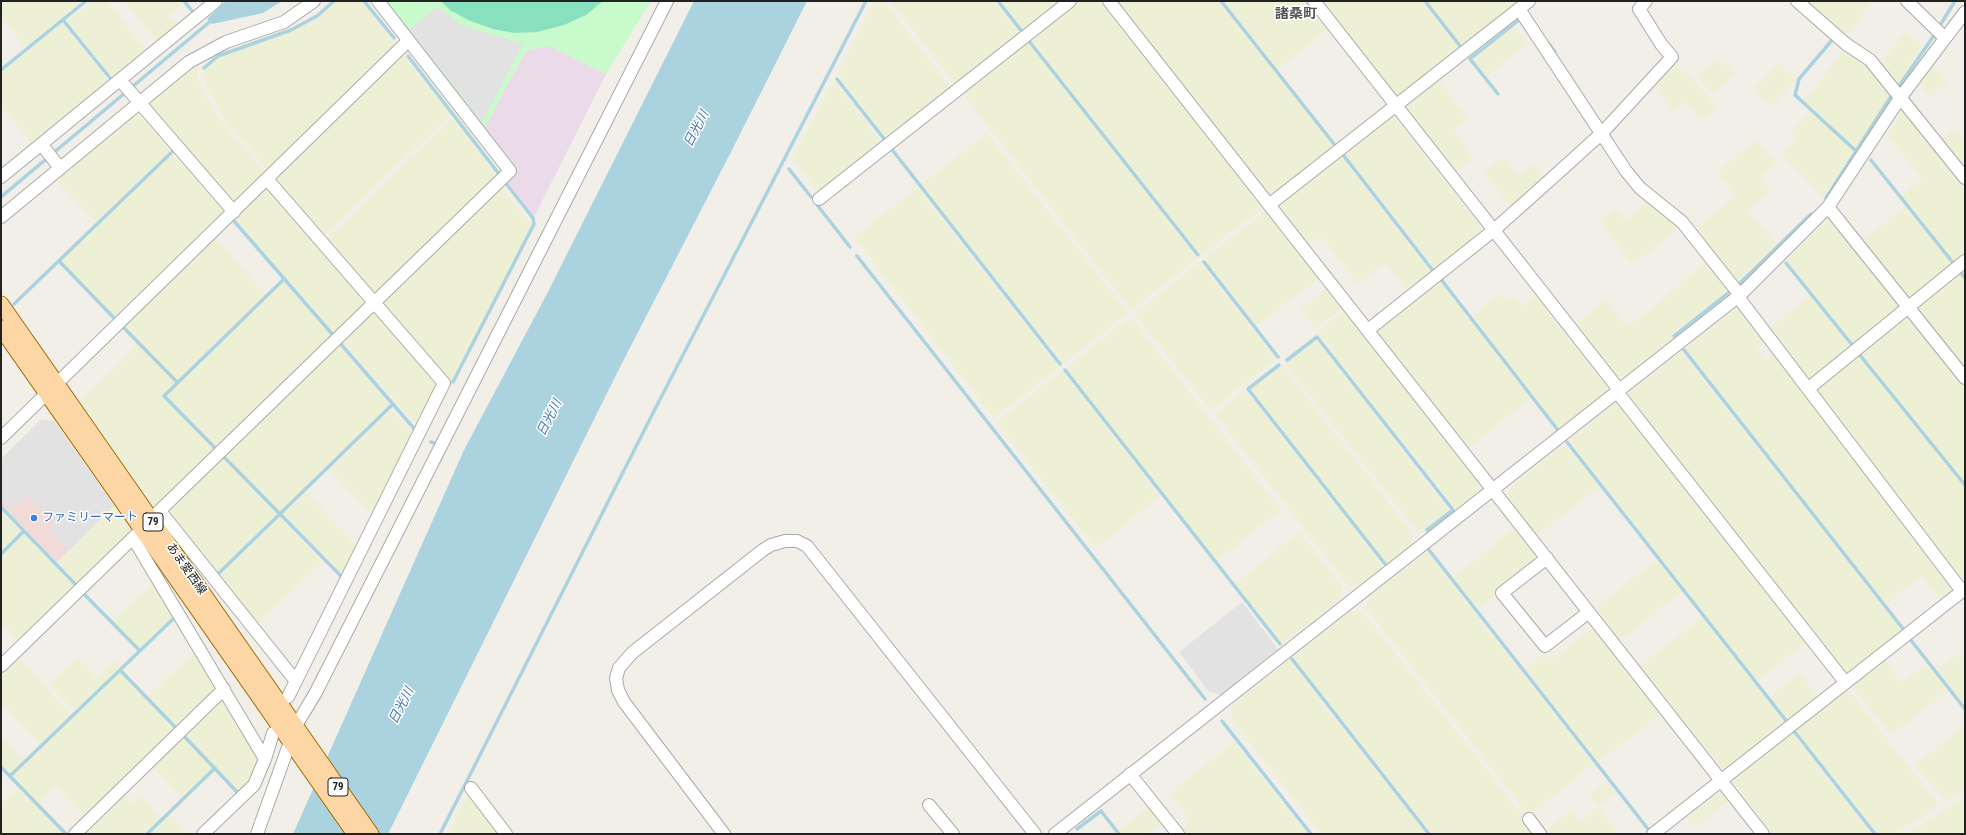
<!DOCTYPE html>
<html>
<head>
<meta charset="utf-8">
<style>
	body { margin:0 }
	#map { position:relative; width:1966px; height:835px; overflow:hidden; background:#f2efe9; font-family:"Roboto Condensed",sans-serif }
	canvas { display:block }
	.frame { position:absolute; inset:0; border:2px solid #222; pointer-events:none }
</style>
</head>
<body>
<div id="map">
<canvas width="1966" height="835"></canvas>
<div class="frame"></div>
</div>
<script>
const ctx = document.querySelector('canvas').getContext('2d');
ctx.lineJoin = 'round';
function fill(path, color) { ctx.fillStyle = color; ctx.fill(path, 'evenodd'); }
const toPath = rows => new Path2D(rows.map(r => 'M' + r).join(''));
function stroke(path, color, width, dash) { ctx.strokeStyle = color; ctx.lineWidth = width; ctx.lineCap = dash ? 'butt' : 'round'; ctx.setLineDash(dash || []); ctx.stroke(path); }
function label(font, color, halo, rows, align = 'center') {
  ctx.font = font + ' "Roboto Condensed","Noto Sans JP",sans-serif'; ctx.lineWidth = 3; ctx.setLineDash([]); ctx.textBaseline = 'middle'; ctx.strokeStyle = halo; ctx.fillStyle = color; for (const [text, x, y, turn = 0] of rows) {
    ctx.save(); ctx.translate(x, y); ctx.rotate((+turn || 0) * Math.PI / 180); ctx.textAlign = isNaN(turn) ? turn : align; if (halo) ctx.strokeText(text, 0, 0); ctx.fillText(text, 0, 0); ctx.restore();
  }
}
fill(toPath([
	[41,420,54,421,114,506,57,562,1,504,1,459]
]), '#f2dad9');
fill(toPath([
	[550,46,606,74,534,217,506,180,515,171,483,131,526,50]
]), '#ebdbe8');
fill(toPath([
	[1,1,82,1,25,47,1,17],
	[92,1,107,1,147,51,113,78,67,21],
	[124,1,181,1,184,3,170,15,178,25,158,43],
	[337,1,361,1,395,44,269,170,225,121,206,85,203,73,220,57,290,32,318,18],
	[890,1,994,1,1020,34,956,85],
	[1003,1,1063,1,1024,31,1001,2],
	[1076,1,1103,1,1263,205,1262,208,1201,256,1029,37],
	[1116,1,1218,1,1334,147,1274,193,1267,193],
	[1224,1,1304,1,1327,30,1278,69],
	[1318,1,1422,1,1459,49,1399,96,1392,95],
	[1427,1,1520,1,1462,46],
	[1810,1,1872,1,1845,39,1806,6],
	[874,2,885,3,951,88,887,139,837,74],
	[63,23,109,82,31,143,1,105,1,73],
	[1513,27,1526,44,1487,77,1472,59],
	[1905,31,1922,46,1896,87,1879,65],
	[1027,41,1198,258,1131,310,962,93],
	[1845,47,1869,62,1892,93,1856,149,1804,101],
	[403,55,451,114,322,237,275,184,276,178],
	[1721,60,1735,74,1712,94,1698,78,1699,75,1716,61],
	[1674,62,1694,80,1717,108,1701,120,1686,101,1672,112,1655,86,1655,80],
	[1779,63,1797,80,1772,105,1760,97,1754,88],
	[1933,64,1948,82,1930,97,1919,84],
	[196,65,200,84,217,116,266,172,236,204,232,204,148,108,150,103],
	[834,80,882,143,820,194,792,159],
	[1439,81,1468,120,1455,131,1472,159,1455,173,1407,111,1407,106],
	[1811,111,1853,150,1823,197,1781,155,1797,138,1791,132],
	[1902,111,1907,111,1965,183,1965,252,1954,261,1901,195,1922,178,1887,136],
	[138,113,170,150,96,222,56,181],
	[1394,116,1485,233,1437,271,1345,155],
	[452,118,497,176,377,294,371,294,325,240],
	[1955,128,1965,141,1965,174,1939,141],
	[987,133,1128,313,1063,364,921,184],
	[1755,140,1776,162,1760,178,1771,190,1748,211,1776,244,1735,283,1694,231,1735,195,1717,172],
	[172,153,226,214,118,320,61,261],
	[1341,156,1432,274,1408,292,1386,263,1358,284,1321,236,1308,245,1280,209,1281,203],
	[1504,156,1519,175,1534,164,1545,180,1513,209,1483,173],
	[500,186,532,225,450,384,382,304,383,299],
	[264,187,270,188,367,298,367,305,336,334,233,217],
	[917,188,1059,367,994,418,854,237],
	[1649,199,1679,226,1646,255,1630,262,1600,220,1615,209,1626,220],
	[1905,206,1952,263,1906,300,1860,243],
	[1265,211,1269,212,1320,278,1256,326,1204,259],
	[1829,219,1835,221,1902,304,1853,343,1787,261],
	[213,236,266,294,177,380,123,324],
	[1707,260,1729,289,1671,335,1673,338,1625,376,1615,376,1577,328,1577,324,1606,299,1624,325,1640,319],
	[1200,262,1276,359,1211,410,1134,314],
	[1957,271,1965,281,1965,373,1914,311,1915,305],
	[1438,279,1531,398,1468,448,1378,333,1379,325],
	[284,282,333,338,219,449,166,396],
	[1328,287,1342,306,1342,308,1315,329,1300,309],
	[1500,294,1506,301,1513,296,1522,306,1535,296,1607,387,1605,392,1559,428,1472,315],
	[1810,295,1852,349,1812,382,1807,381,1767,330],
	[1734,310,1745,310,1768,338,1756,348,1765,361,1778,351,1957,591,1943,602,1922,576,1886,604,1685,349],
	[370,311,378,311,438,385,417,426,341,340],
	[1343,312,1347,312,1479,479,1477,492,1456,509,1317,333],
	[1906,313,1965,382,1965,482,1859,351],
	[1131,317,1281,510,1217,561,1065,368],
	[1316,340,1449,510,1424,530,1416,530,1285,364],
	[337,343,390,405,279,512,223,454],
	[138,344,175,382,162,396,216,453,160,506,154,506,80,401],
	[1681,352,1904,633,1846,676,1628,401,1631,391],
	[1856,353,1965,488,1965,583,1960,583,1815,391,1816,386],
	[1282,365,1412,533,1413,536,1409,547,1386,564,1249,390],
	[1062,371,1160,496,1096,548,996,422],
	[1245,390,1383,566,1360,584,1350,586,1345,581,1215,414],
	[1614,405,1623,405,1808,641,1757,681,1569,440],
	[392,409,413,433,373,516,329,470],
	[1565,444,1599,487,1537,536,1508,499,1509,488],
	[220,457,277,514,215,574,169,514,169,508],
	[306,491,357,547,343,574,282,514],
	[114,506,132,531,78,585,57,562],
	[1,511,21,532,1,551],
	[280,517,322,562,256,626,218,578],
	[1514,528,1539,560,1478,609,1453,578],
	[1299,532,1343,587,1339,599,1283,644,1235,584],
	[24,534,76,588,19,642,1,623,1,557],
	[1427,552,1593,764,1529,816,1366,608,1369,597],
	[1657,560,1682,592,1619,641,1597,613,1599,611,1596,607],
	[155,582,174,615,139,648,113,621],
	[1359,611,1366,616,1537,834,1432,834,1293,657,1350,612],
	[1702,618,1787,725,1731,768,1721,767,1694,734,1691,735,1639,667],
	[1594,627,1662,713,1598,762,1525,669,1545,653,1551,660],
	[1965,649,1965,705,1937,669],
	[195,651,217,689,179,729,148,696],
	[18,657,71,714,41,744,1,703,1,670],
	[78,657,96,677,115,660,121,667,75,711,50,684],
	[1883,657,1901,683,1926,664,1948,691,1891,735,1851,685],
	[1289,660,1426,834,1322,834,1233,722,1231,714,1232,705],
	[120,673,176,732,86,818,56,786,38,803,12,776],
	[1800,673,1820,699,1790,723,1770,697],
	[1842,692,1850,692,1939,805,1895,834,1878,834,1795,729],
	[219,698,224,698,261,760,250,782,240,792,183,733],
	[1965,724,1965,789,1949,800,1945,800,1915,765],
	[1791,732,1872,834,1773,834,1735,784,1736,776],
	[181,736,212,768,182,797,151,765],
	[1,737,24,760,10,774,1,765],
	[1234,742,1307,834,1184,834,1181,830,1190,822,1170,793],
	[1607,781,1616,792,1598,806,1589,795],
	[18,789,63,834,1,834,1,804],
	[122,793,133,804,141,796,161,818,145,834,80,834],
	[468,794,500,834,451,834,449,832],
	[1716,795,1724,795,1728,801,1695,828,1686,818],
	[1965,796,1965,834,1907,834],
	[1150,806,1163,823,1148,834,1123,834,1120,830],
	[1598,807,1619,834,1545,834,1543,832,1571,810,1580,821],
	[170,814,188,834,150,834]
]), '#eef0d5');
fill(toPath([
	[386,1,651,1,606,74,550,46,526,50,483,131,415,45,417,41]
]), '#c8facc');
fill(toPath([
	[441,1,603,1,586,15,564,25,537,32,514,33,493,29,468,20,450,10]
]), '#88e0be');
fill(toPath([
	[437,7,461,25,523,44,482,122,409,29],
	[41,420,54,421,114,506,68,551,49,531,55,525,27,496,12,510,1,498,1,459],
	[1242,602,1278,649,1222,695,1209,692,1179,652]
]), '#e2e2e2');
fill(toPath([
	[226,1,282,1,263,13,212,24,207,19],
	[694,1,807,1,730,154,620,367,388,834,293,834,464,450,549,290]
]), '#aad3df');
stroke(toPath([
	[184,1,192,11],
	[364,1,394,38],
	[998,1,1023,33],
	[1221,1,1334,144],
	[1307,1,1311,7],
	[1425,1,1460,46],
	[63,20,110,78],
	[1939,27,1955,1],
	[1833,39,1799,79,1795,95,1856,151],
	[1029,41,1198,255],
	[1549,44,1555,52],
	[408,56,499,174],
	[204,68,218,56,291,30,317,16,334,1],
	[1,70,86,1],
	[837,79,885,140],
	[1899,86,1935,34],
	[1498,94,1470,59,1519,20],
	[890,147,1060,364],
	[1344,156,1434,272],
	[1871,160,1954,264],
	[789,169,811,197],
	[1,197,213,19],
	[1826,198,1892,95],
	[818,206,850,247],
	[234,221,333,335],
	[857,256,1205,699],
	[59,261,115,319],
	[1204,262,1278,357],
	[1786,263,1853,346,1855,344],
	[1959,270,1965,278],
	[1440,278,1557,429],
	[1739,284,1811,214],
	[14,304,174,150],
	[124,328,177,382],
	[1674,336,1728,293],
	[340,343,417,432],
	[1684,350,1904,630],
	[1859,354,1965,485],
	[1287,360,1317,337,1453,510,1427,530],
	[1279,365,1248,389,1385,564],
	[1065,370,1280,644],
	[453,382,534,224,533,218,505,182],
	[431,442,434,443],
	[1567,442,1788,723],
	[216,449,164,396,284,279],
	[222,455,341,576],
	[1,507,77,586],
	[1429,550,1648,829],
	[1,554,24,531],
	[217,575,393,404],
	[83,593,140,651],
	[1910,639,1965,709],
	[1292,659,1429,834],
	[120,670,177,729],
	[1222,721,1311,834],
	[1794,731,1875,834],
	[183,735,238,793],
	[1,767,66,834],
	[10,776,175,617],
	[1077,829,1101,811,1119,834],
	[147,834,215,768],
	[440,834,654,411,866,1]
]), '#aad3df', 3.5);
const minor = toPath([
	[1109,1,1763,834],
	[1314,1,1620,391],
	[1797,1,1846,44,1870,60,1965,178],
	[1907,1,1945,38],
	[1519,9,1626,171,1640,188,1682,222,1740,295],
	[120,80,234,212],
	[42,145,60,168],
	[1,177,216,1],
	[267,179,444,383,288,697],
	[819,199,1070,1],
	[1269,205,1529,1],
	[1828,207,1965,378],
	[1,217,189,62,226,42,284,22,314,1],
	[1738,297,1962,591],
	[1368,330,1494,230,1550,180,1602,133,1672,57,1661,44,1639,9,1646,1],
	[1809,388,1965,261],
	[1617,392,1845,682],
	[1,438,408,41],
	[160,511,295,680],
	[151,519,510,171,378,1],
	[133,538,265,759],
	[1547,558,1502,593,1545,646,1589,612],
	[1,666,139,532],
	[295,727,315,694,667,1],
	[1130,774,1178,834],
	[471,788,506,834],
	[929,805,953,834],
	[1529,819,1540,834],
	[75,834,224,689],
	[203,834,254,785,265,759,273,733],
	[257,834,290,742],
	[724,834,624,702,618,690,616,678,619,668,632,653,763,550,771,545,785,541,797,541,807,546,1035,834],
	[1055,834,1740,295,1828,207,1900,98,1965,12],
	[1653,834,1965,589]
]);
const major = toPath([
	[1,304,371,834],
	[1,328,355,834]
]);
stroke(minor, '#a9a9a9', 14);
stroke(major, '#a06b00', 17);
stroke(minor, '#fff', 12);
stroke(major, '#fcd6a4', 15);
for (const [x, y, r, color] of [
	[34,518,4,"#3f7fe0"]
]) { const dot = new Path2D(); dot.arc(x, y, r, 0, 2 * Math.PI); ctx.fillStyle = color; ctx.fill(dot); stroke(dot, '#fff', 1.5); }
for (const [x, y, w] of [
	[153,522,20],
	[338,787,20]
]) { const box = new Path2D(); box.roundRect(x - w / 2, y - 9, w, 18, 3); ctx.fillStyle = '#fff'; ctx.fill(box); stroke(box, '#222', 1); }
label('bold 11px', '#222', null, [
	["79",153,522],
	["79",338,787]
]);
label('12px', '#366cbe', '#fff', [
	["ファミリーマート",42,518]
], 'left');
label('12px', '#222', '#fff', [
	["あま愛西線",186,569,55]
]);
label('italic 13px', '#4a7aab', '#fff', [
	["日光川",697,129,-63],
	["日光川",550,418,-63],
	["日光川",402,706,-63]
]);
label('bold 14px', '#555', '#fff', [
	["諸桑町",1296,14]
]);
</script>
</body>
</html>
